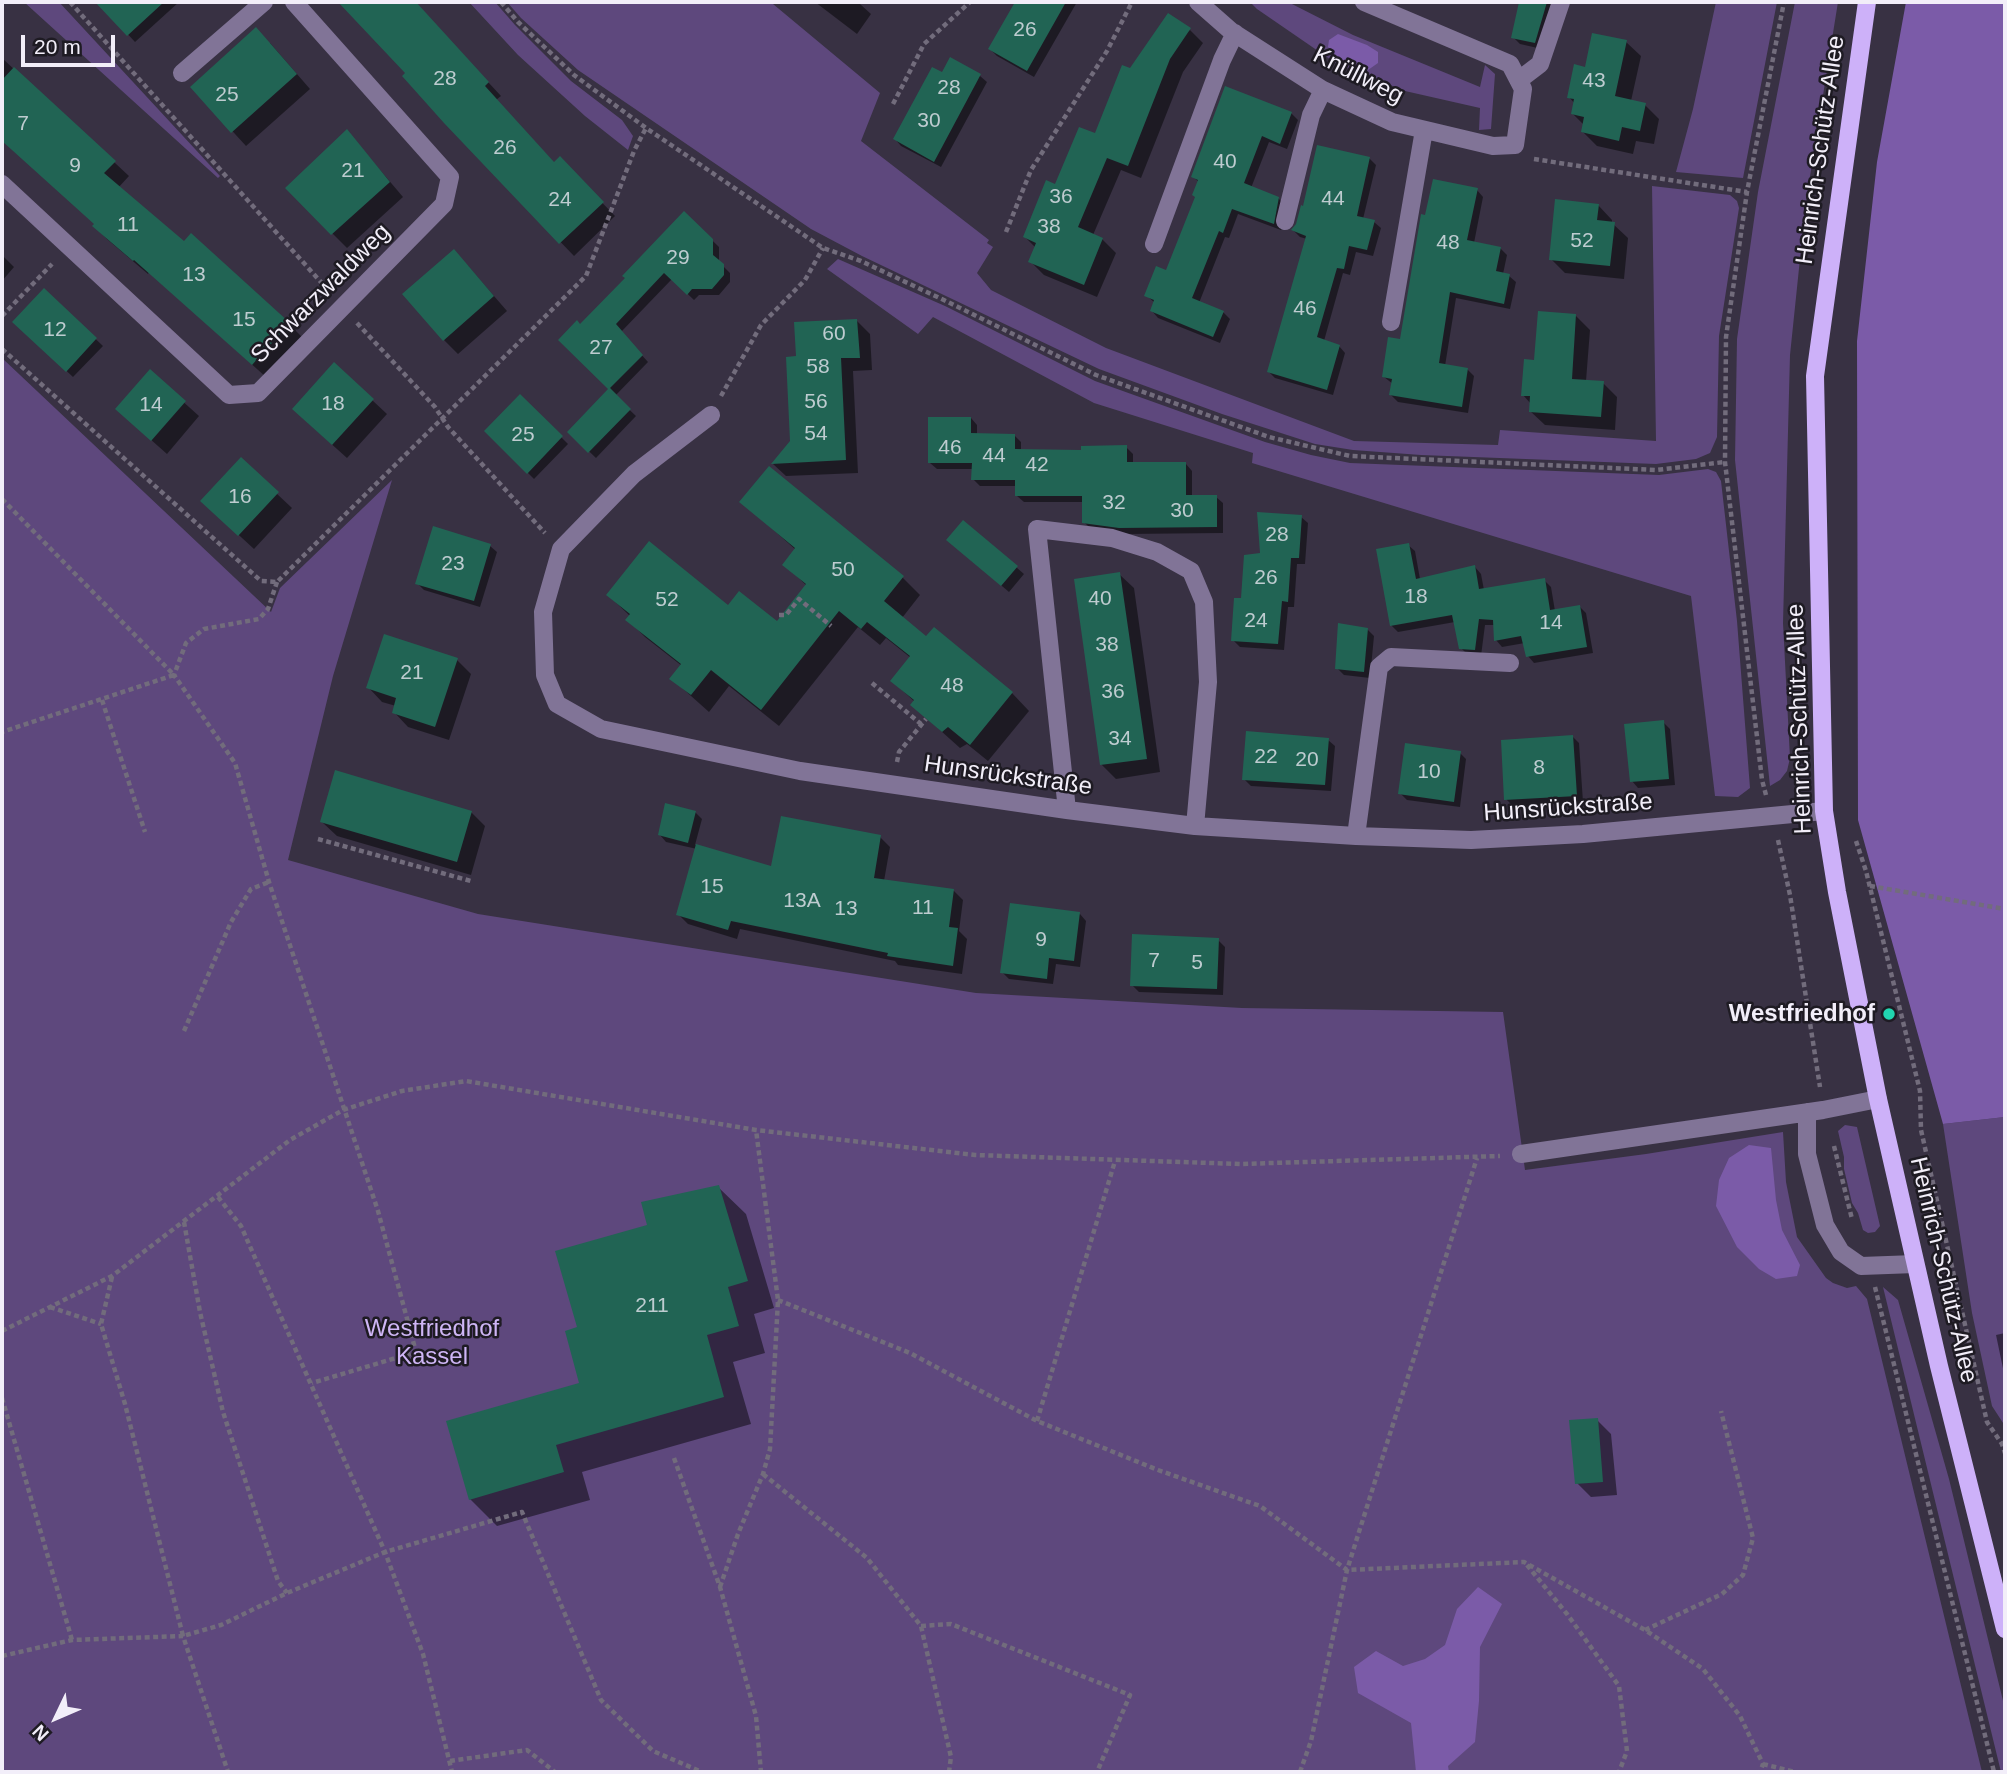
<!DOCTYPE html>
<html>
<head>
<meta charset="utf-8">
<style>
	body { margin:0 }
	#map { position:relative; width:2007px; height:1774px; overflow:hidden; background:#383143; font-family:Helvetica,sans-serif }
	canvas { display:block }
	.frame { position:absolute; inset:0; border:4px solid #f2eef9; pointer-events:none }
	.north { position:absolute; left:21px; top:1683px; width:70px; height:70px; -webkit-text-stroke:5px #1e1b23; paint-order:stroke; rotate:226deg; font-size:19px; font-weight:700; line-height:28px; text-align:center; color:#f2eef9 }
	.north::after { content:''; display:block; margin:auto; width:24px; height:32px; background:#f2eef9; clip-path:polygon(50% 0,100% 100%,50% 72%,0 100%) }
	.scale { position:absolute; left:21px; top:35px; width:94px; height:32px; box-sizing:border-box; border:4px solid #f2eef9; border-top:0; padding-left:9px; font-size:21px; line-height:24px; white-space:nowrap; color:#f2eef9; -webkit-text-stroke:5px #1e1b23; paint-order:stroke }
</style>
</head>
<body>
<div id="map">
<canvas width="2007" height="1774"></canvas>
<div class="frame"></div>
<div class="north">N</div>
<div class="scale">20 m</div>
</div>
<script>
const ctx = document.querySelector('canvas').getContext('2d');
ctx.lineJoin = 'round';
function fill(path, color) { ctx.fillStyle = color; ctx.fill(path, 'evenodd'); }
const toPath = rows => new Path2D(rows.map(r => 'M' + r).join(''));
function stroke(path, color, width, dash) { ctx.strokeStyle = color; ctx.lineWidth = width; ctx.lineCap = dash ? 'butt' : 'round'; ctx.setLineDash(dash || []); ctx.stroke(path); }
function label(font, color, halo, rows, align = 'center') {
  ctx.font = font + ' Helvetica,sans-serif'; ctx.lineWidth = 5; ctx.setLineDash([]); ctx.textBaseline = 'middle'; ctx.strokeStyle = halo; ctx.fillStyle = color; for (const [text, x, y, turn = 0] of rows) {
    ctx.save(); ctx.translate(x, y); ctx.rotate((+turn || 0) * Math.PI / 180); ctx.textAlign = isNaN(turn) ? turn : align; if (halo) ctx.strokeText(text, 0, 0); ctx.fillText(text, 0, 0); ctx.restore();
  }
}
fill(toPath([
	[24,2,59,2,220,176,218,178],
	[469,2,495,2,515,25,571,81,622,120,633,136,628,150,585,116,518,55],
	[507,2,774,2,773,4,880,93,861,141,989,240,987,243,993,247,977,273,991,290,1106,348,1354,441,1498,445,1500,430,1656,441,1652,186,1730,195,1737,201,1739,208,1719,336,1717,437,1710,453,1696,459,1656,464,1421,455,1353,450,1315,444,1222,414,1099,369,862,256,811,229,578,70,521,18],
	[1250,2,1288,2,1353,35,1480,87,1485,65,1495,74,1491,129,1479,130,1480,108,1405,91,1337,64,1257,9],
	[1716,2,1777,2,1743,178,1676,172,1693,109],
	[1795,2,1838,2,1806,201,1790,355,1783,623,1790,758,1787,771,1780,780,1770,786,1735,460,1737,339,1758,192],
	[838,259,945,306,1095,381,1265,442,1311,455,1350,463,1659,475,1708,469,1716,472,1721,481,1737,621,1750,788,1738,797,1715,796,1691,596,1252,463,1253,453,1094,403,933,317,918,334,827,269],
	[2,358,271,612,280,588,392,480,333,676,288,860,478,914,976,993,1242,1008,1503,1012,1525,1170,1646,1154,1783,1132,1786,1182,1797,1237,1826,1278,1833,1283,1847,1288,1856,1286,1867,1299,1982,1772,2,1772],
	[2005,1117,2005,1426,1992,1406,1972,1313,1943,1124],
	[1845,1125,1857,1127,1880,1226,1875,1232,1868,1233,1863,1230,1858,1213,1852,1203,1844,1169,1844,1157,1838,1131],
	[1883,1287,1898,1300,1949,1479,2005,1709,2005,1772,2001,1772]
]), '#5e487d');
fill(toPath([
	[1906,2,2005,2,2005,1117,1943,1124,1858,820,1857,341,1877,162],
	[1338,34,1367,45,1378,52,1378,63,1368,70,1342,61,1328,47,1329,40],
	[1749,1145,1771,1148,1776,1200,1782,1230,1800,1265,1797,1276,1776,1279,1759,1269,1737,1247,1716,1206,1719,1180,1729,1158],
	[1478,1587,1502,1604,1480,1647,1479,1701,1475,1742,1448,1766,1449,1772,1416,1772,1411,1723,1358,1693,1354,1667,1376,1651,1403,1666,1425,1659,1445,1645,1457,1609]
]), '#7b5ba8');
fill(toPath([
	[98,2,179,2,135,42],
	[340,2,414,2,501,96,496,100,555,164,560,159,615,216,574,256,445,122,408,73],
	[815,2,862,2,860,4,871,14,857,34],
	[1017,2,1077,2,1034,77,997,56,990,49],
	[1520,2,1554,2,1542,49,1520,44,1513,37],
	[1190,30,1203,43,1183,72,1141,178,1121,170,1093,235,1102,239,1116,253,1097,297,1044,275,1031,262,1036,248,1025,237,1056,187,1096,135,1131,71],
	[1626,42,1641,56,1631,101,1645,105,1659,119,1654,144,1636,141,1633,154,1597,146,1583,132,1584,125,1573,114,1575,104,1569,97,1586,69],
	[270,43,310,89,246,146,192,87],
	[2,58,129,176,118,188,184,243,289,324,303,338,267,378,149,272,148,274,108,240,94,226,96,224,2,137],
	[951,60,980,76,987,82,941,167,901,146,895,139,942,74],
	[1291,113,1298,120,1287,149,1269,142,1251,188,1278,198,1285,205,1281,230,1238,214,1229,238,1225,237,1199,303,1223,312,1230,319,1220,343,1158,318,1152,311,1155,303,1146,295,1167,272,1197,198,1199,182,1193,177],
	[347,131,403,197,347,248,287,188],
	[1369,158,1376,165,1363,219,1374,222,1381,228,1373,256,1356,252,1350,275,1343,273,1324,341,1339,346,1345,353,1333,395,1275,378,1269,372,1307,239,1300,237,1293,230],
	[1477,190,1483,197,1474,243,1500,248,1507,255,1503,274,1509,276,1516,282,1510,309,1456,298,1445,366,1467,369,1474,376,1468,413,1398,402,1391,395,1393,384,1384,377],
	[1598,205,1612,220,1612,223,1628,238,1624,279,1565,273,1551,259],
	[684,213,719,247,719,262,730,273,730,282,719,295,699,295,694,300,672,279,621,332,648,362,615,396,636,416,596,458,569,432,611,390,580,326,627,278],
	[2,255,14,267,2,281],
	[468,266,507,311,458,354,444,340],
	[44,290,103,346,73,377,14,322],
	[1576,316,1590,330,1586,381,1603,383,1617,397,1615,430,1545,425,1530,411,1531,404,1523,395],
	[857,321,870,334,872,370,853,371,858,473,786,476,773,464,792,442,798,358],
	[150,372,199,416,167,454,132,423],
	[520,396,568,444,534,479,486,431],
	[372,400,387,414,347,458,308,423],
	[971,418,977,425,977,435,1014,435,1021,442,1021,451,1083,451,1126,447,1133,454,1133,464,1186,464,1192,471,1192,497,1216,497,1223,503,1223,533,1127,534,1091,529,1084,522,1084,502,1024,502,1017,496,1017,486,980,486,973,479,974,469,937,469,930,463],
	[241,460,292,508,254,549,217,515],
	[770,469,903,578,920,595,902,618,927,639,1012,693,1029,711,988,761,967,744,960,748,912,705,915,702,892,681,911,658,886,638,880,645,858,627,779,726,729,686,709,712,672,679,682,666,645,637,628,620,630,616,608,595,728,607,777,623,807,586,784,564,796,550,742,502],
	[1301,517,1308,523,1305,564,1297,564,1294,607,1288,607,1284,650,1240,647,1233,640,1243,600,1262,554],
	[964,522,1024,574,1009,592,955,546],
	[1408,545,1415,551,1420,579,1475,567,1481,574,1484,590,1544,580,1551,587,1555,611,1580,607,1586,613,1593,653,1534,663,1528,656,1525,643,1502,647,1496,640,1495,625,1485,625,1481,656,1468,655,1461,648,1455,622,1398,632,1391,625],
	[490,546,497,552,480,607,424,590,417,583],
	[1119,574,1134,588,1160,772,1116,779,1101,764],
	[1367,629,1374,636,1370,678,1344,675,1337,668],
	[457,660,471,674,449,740,408,727,394,712,396,706,382,702,368,687],
	[1663,722,1670,729,1675,785,1638,788,1632,781],
	[1572,736,1579,743,1583,802,1513,806,1506,799],
	[1328,740,1335,746,1331,791,1251,786,1244,779],
	[1460,753,1466,759,1460,807,1407,800,1400,793],
	[471,812,485,826,471,875,337,836,322,822],
	[695,812,702,819,695,845,773,868,880,837,890,847,884,881,954,891,963,900,959,931,967,939,962,974,898,965,895,961,740,929,737,939,688,924,678,914,697,849,666,842,660,835],
	[1080,914,1086,921,1080,967,1056,964,1053,984,1009,979,1002,972],
	[1218,940,1225,947,1223,995,1139,992,1132,985],
	[718,1187,746,1214,774,1308,754,1314,765,1353,733,1362,751,1424,582,1472,590,1500,497,1526,470,1499,581,1384,649,1226],
	[2005,1333,2005,1378,1996,1335],
	[1597,1420,1611,1434,1617,1495,1591,1497,1577,1483]
]), '#0007');
fill(toPath([
	[95,2,164,2,127,36],
	[338,2,416,2,489,82,485,86,554,162,560,156,604,202,559,244,444,123,402,76,405,73],
	[1015,2,1066,2,1027,71,988,49],
	[1519,2,1547,2,1535,43,1511,38],
	[1168,13,1191,28,1170,59,1128,166,1107,158,1078,227,1103,238,1084,285,1028,262,1036,243,1023,237,1046,180,1055,184,1079,127,1095,133,1122,65,1130,68],
	[256,27,297,74,231,133,190,87],
	[1592,33,1627,40,1615,96,1646,103,1640,131,1622,127,1619,141,1581,132,1584,117,1571,114,1574,99,1567,98,1574,64,1585,67],
	[950,57,981,74,934,162,893,139,932,67,942,72],
	[14,67,116,161,104,173,184,241,191,233,290,323,252,365,134,260,133,261,92,226,94,224,2,141,2,80],
	[1225,86,1292,112,1280,144,1262,136,1244,183,1279,197,1274,224,1232,209,1223,233,1219,231,1192,298,1224,311,1213,337,1150,311,1154,300,1144,296,1156,266,1166,270,1195,197,1192,195,1198,180,1191,177],
	[347,129,390,182,331,235,285,188],
	[1317,145,1370,157,1357,216,1375,220,1367,250,1349,246,1344,269,1337,268,1317,337,1340,345,1327,390,1267,372,1306,236,1291,230,1296,224,1301,205,1303,206],
	[1433,179,1478,188,1467,240,1501,247,1496,271,1510,274,1504,304,1450,292,1439,363,1468,368,1462,407,1389,395,1392,379,1382,377,1388,337,1400,339,1421,214,1425,215],
	[1555,199,1599,204,1597,220,1615,222,1610,266,1549,260],
	[684,211,713,239,713,255,724,264,724,275,712,289,692,289,687,295,664,273,616,324,643,355,610,388,631,409,588,453,567,432,608,389,558,340,577,320,580,324,625,278,622,276],
	[454,249,494,296,443,341,402,294],
	[44,288,97,338,66,372,12,322],
	[1538,311,1576,314,1572,379,1604,381,1601,417,1529,412,1530,396,1521,396,1524,359,1534,360],
	[857,319,860,358,841,358,846,460,771,464,790,441,786,357,796,356,794,322],
	[334,362,374,399,332,445,292,409],
	[150,369,186,401,151,441,115,409],
	[520,394,563,436,527,474,484,431],
	[928,417,971,417,971,433,1015,434,1015,449,1081,450,1081,446,1127,445,1127,462,1186,462,1186,495,1217,495,1217,527,1119,528,1082,523,1082,496,1015,496,1015,480,971,480,972,463,928,463],
	[241,457,279,492,238,536,200,501],
	[769,466,904,576,884,601,926,636,934,627,1013,692,970,745,948,727,942,732,910,705,914,700,890,681,910,656,867,622,861,629,839,611,761,710,711,670,691,695,669,679,681,664,625,620,630,614,606,595,649,541,728,605,739,591,777,621,806,584,782,565,795,548,739,502],
	[1257,512,1302,515,1299,558,1291,558,1288,602,1282,601,1278,644,1231,641,1234,598,1241,598,1244,555,1260,553],
	[963,520,1018,566,1001,586,946,540],
	[433,526,491,544,474,601,415,584],
	[1409,543,1416,579,1475,565,1479,589,1545,578,1550,610,1580,605,1587,647,1526,657,1521,636,1494,641,1493,620,1479,619,1475,650,1459,649,1452,615,1390,626,1376,549],
	[1120,572,1147,759,1100,765,1074,579],
	[1338,623,1368,628,1364,672,1335,669],
	[384,634,458,658,435,727,392,713,396,698,366,688],
	[1664,720,1669,779,1630,782,1624,724],
	[1246,731,1329,738,1325,785,1242,780],
	[1573,735,1577,796,1504,800,1501,740],
	[1405,743,1461,751,1454,802,1398,794],
	[335,770,472,811,457,862,320,822],
	[665,803,696,811,688,843,658,835],
	[781,816,881,835,874,878,954,889,949,927,958,928,953,966,887,956,888,953,731,921,728,930,676,915,696,844,771,866],
	[1010,903,1080,912,1074,961,1049,958,1047,979,1000,973],
	[1132,934,1219,938,1217,989,1130,986],
	[719,1185,748,1281,728,1287,739,1326,707,1335,724,1397,556,1445,564,1472,469,1500,446,1421,579,1383,565,1331,577,1327,555,1251,647,1225,641,1202],
	[1598,1418,1603,1482,1575,1484,1569,1420]
]), '#216454');
stroke(toPath([
	[70,2,328,290],
	[501,2,518,22,574,75,646,128,823,248,861,261,948,302,1096,375,1269,437,1350,456,1656,470,1725,462],
	[893,104,924,44,970,2],
	[1534,159,1747,192],
	[1006,232,1031,170,1107,51,1132,2],
	[2,316,52,264],
	[357,323,435,407,448,427,545,533],
	[2,349,261,581,277,582,586,276,634,151,646,128],
	[721,396,761,325,805,280,823,248],
	[2,499,174,675,2,732],
	[277,582,268,609,259,619,204,629,186,643,174,675,235,763,269,882,378,1211,416,1352,312,1383],
	[779,615,786,615,799,599,831,626],
	[872,683,921,724],
	[102,700,145,832],
	[897,762,899,752,926,719],
	[1766,795,1762,780,1725,462,1726,337,1747,192,1784,2],
	[318,839,471,881],
	[1778,840,1790,895,1820,1087],
	[1856,841,1866,871,1920,1091,1921,1130,1987,1422,2002,1444,2005,1453],
	[1870,886,2005,909],
	[184,1031,231,922,251,889,269,882],
	[1834,1146,1852,1219],
	[218,1197,241,1226,385,1552,423,1654,452,1772],
	[184,1222,200,1312,223,1412,278,1581,287,1593],
	[112,1277,101,1324,125,1404,183,1636,221,1625,287,1593,385,1552,522,1512,601,1700,653,1751,702,1772],
	[1875,1287,1994,1772],
	[778,1300,910,1353,1037,1421,1158,1470,1260,1506,1347,1570,1524,1562,1645,1630,1703,1669,1740,1716,1763,1764,1760,1772],
	[50,1307,101,1324],
	[2,1331,112,1276,290,1140,343,1110,402,1091,466,1081,756,1130,975,1155,1240,1164,1500,1156],
	[2,1398,72,1640],
	[1037,1421,1115,1161],
	[674,1458,720,1587,756,1716,761,1772],
	[763,1474,867,1558,921,1626,951,1757,949,1772],
	[1527,1565,1567,1614,1619,1686,1627,1751,1619,1772],
	[720,1587,738,1534,763,1474,770,1449,778,1300,756,1130],
	[921,1626,951,1624,1130,1695,1097,1772],
	[1645,1630,1722,1594,1743,1575,1753,1538,1721,1411],
	[2,1656,72,1640,183,1636,228,1772],
	[450,1761,527,1750,555,1772],
	[1763,1764,1795,1772],
	[1300,1772,1311,1741,1347,1570,1477,1158]
]), '#726c7c', 4.5, [5, 3.5]);
stroke(toPath([
	[1198,2,1231,31,1323,90,1392,122,1493,146,1515,145,1523,89,1510,64,1364,2],
	[182,73,264,2],
	[1519,80,1540,64,1561,2],
	[2,184,229,395,258,393,444,204,450,177,294,2],
	[1285,221,1311,115,1323,90],
	[1154,244,1222,60,1235,33],
	[1391,322,1424,130],
	[711,415,634,474,561,549,543,612,545,675,557,704,601,729,800,771,1067,810,1195,826,1356,836,1471,840,1583,834,1824,811],
	[1067,810,1037,529,1112,538,1157,552,1191,571,1204,602,1208,682,1195,826],
	[1356,836,1379,667,1391,657,1510,663],
	[1807,1112,1807,1154,1825,1225,1841,1252,1861,1266,1915,1264],
	[1521,1154,1823,1110,1878,1099]
]), '#817497', 18);
stroke(toPath([
	[1867,2,1815,376,1824,811,1837,892,1878,1099,1939,1366,2005,1629]
]), '#cdb1f9', 18);
for (const [x, y, r, color] of [
	[1889,1014,7,"#21d5b0"]
]) { const dot = new Path2D(); dot.arc(x, y, r, 0, 2 * Math.PI); ctx.fillStyle = color; ctx.fill(dot); stroke(dot, '#1e1b23', 2.5); }
label('21px', '#beccd0', null, [
	["26",1025,30],
	["28",445,79],
	["43",1594,81],
	["28",949,88],
	["25",227,95],
	["30",929,121],
	["7",23,124],
	["26",505,148],
	["40",1225,162],
	["9",75,166],
	["21",353,171],
	["36",1061,197],
	["44",1333,199],
	["24",560,200],
	["11",128,225],
	["38",1049,227],
	["52",1582,241],
	["48",1448,243],
	["29",678,258],
	["13",194,275],
	["46",1305,309],
	["15",244,320],
	["12",55,330],
	["60",834,334],
	["27",601,348],
	["58",818,367],
	["56",816,402],
	["18",333,404],
	["14",151,405],
	["54",816,434],
	["25",523,435],
	["46",950,448],
	["44",994,456],
	["42",1037,465],
	["16",240,497],
	["32",1114,503],
	["30",1182,511],
	["28",1277,535],
	["23",453,564],
	["50",843,570],
	["26",1266,578],
	["18",1416,597],
	["40",1100,599],
	["52",667,600],
	["24",1256,621],
	["14",1551,623],
	["38",1107,645],
	["21",412,673],
	["48",952,686],
	["36",1113,692],
	["34",1120,739],
	["22",1266,757],
	["20",1307,760],
	["8",1539,768],
	["10",1429,772],
	["15",712,887],
	["13A",802,901],
	["11",923,908],
	["13",846,909],
	["9",1041,940],
	["7",1154,961],
	["5",1197,963],
	["211",652,1306]
]);
label('24px', '#f2eef9', '#1e1b23', [
	["Knüllweg",1358,76,27],
	["Heinrich-Schütz-Allee",1821,150,-82],
	["Schwarzwaldweg",321,294,-45],
	["Heinrich-Schütz-Allee",1800,719,-92],
	["Hunsrückstraße",1008,776,8],
	["Hunsrückstraße",1568,808,-4],
	["Heinrich-Schütz-Allee",1943,1270,77]
]);
label('bold 24px', '#f2eef9', '#1e1b23', [
	["Westfriedhof",1875,1014]
], 'right');
label('24px', '#cfb6f6', '#1e1b23', [
	["Westfriedhof",432,1329],
	["Kassel",432,1357]
]);
</script>
</body>
</html>
